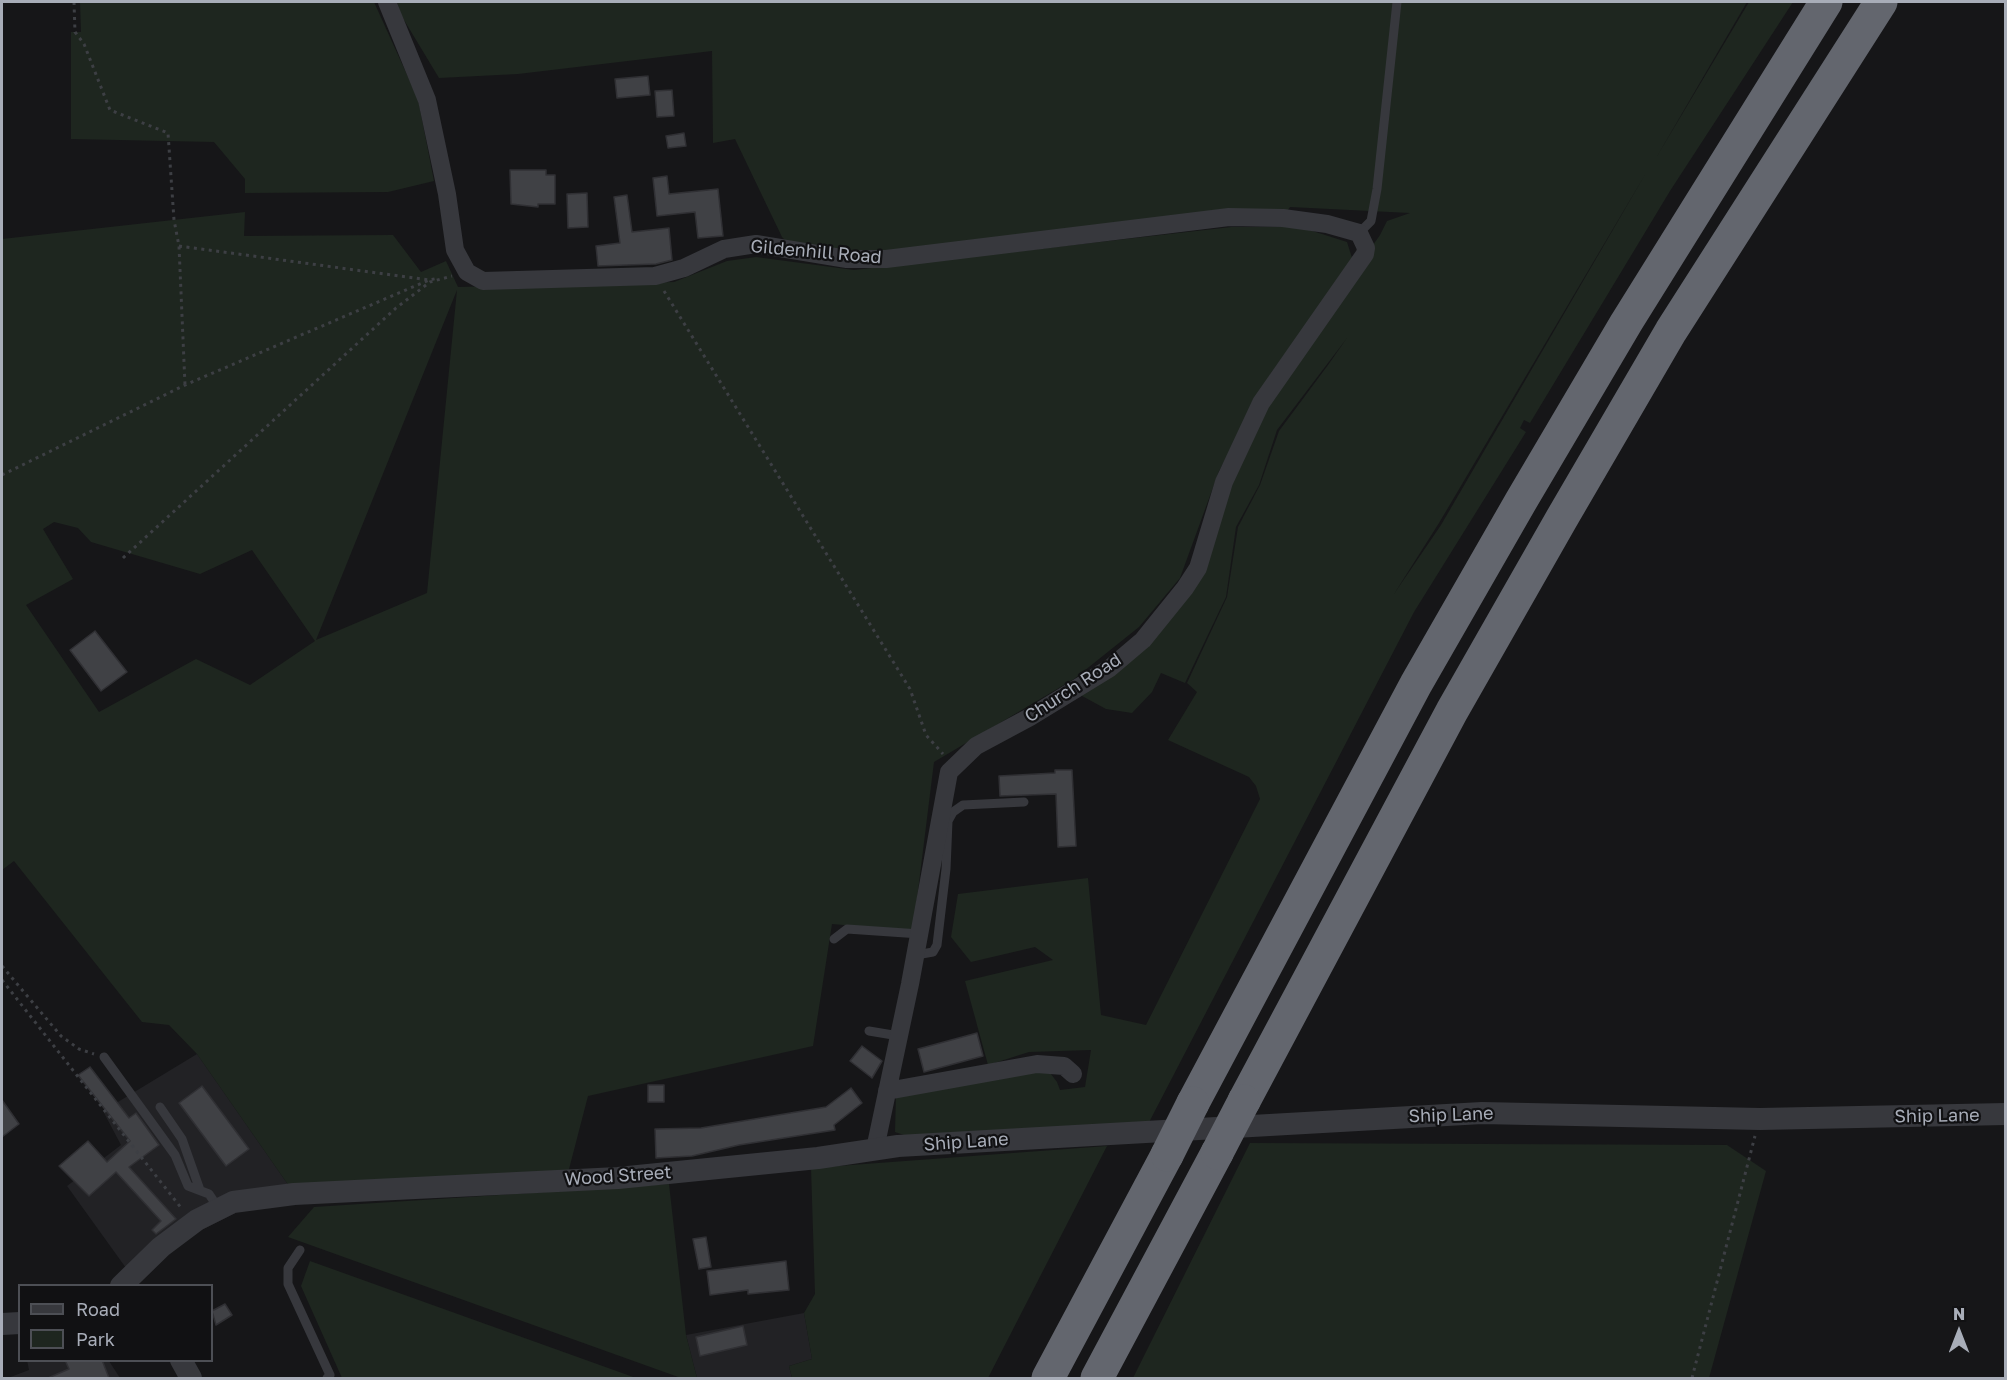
<!DOCTYPE html>
<html>
<head>
<meta charset="utf-8">
<style>
	body { margin:0 }
	#map { position:relative; width:2007px; height:1380px; overflow:hidden; background:#161618; font-family:"Golos Text",sans-serif }
	canvas { display:block }
	.frame { position:absolute; inset:0; border:3px solid #a8adb8; pointer-events:none }
	.legend { position:absolute; left:18px; top:1284px; width:195px; height:78px; box-sizing:border-box; background:#111113; border:2px solid #4d4f55; margin:0; padding:8px 10px; list-style:none; font-size:18px; color:#a8adb8 }
	.legend li { display:flex; align-items:center; gap:12px; height:30px }
	.legend b { width:30px; border:2px solid #4d4f55 }
	.north { position:absolute; left:1929px; top:1302px; width:60px; height:60px; -webkit-text-stroke:4px #111113; paint-order:stroke; rotate:0deg; font-size:16px; font-weight:700; line-height:24px; text-align:center; color:#a8adb8 }
	.north::after { content:''; display:block; margin:auto; width:21px; height:27px; background:#a8adb8; clip-path:polygon(50% 0,100% 100%,50% 72%,0 100%) }
</style>
</head>
<body>
<div id="map">
<canvas width="2007" height="1380"></canvas>
<div class="frame"></div>
<ul class="legend">
<li><b style="height:8px;background:#37383d"></b>Road</li>
<li><b style="height:16px;background:#1e261f"></b>Park</li>
</ul>
<div class="north">N</div>
</div>
<script>
const ctx = document.querySelector('canvas').getContext('2d');
ctx.lineJoin = 'round';
function fill(path, color) { ctx.fillStyle = color; ctx.fill(path, 'evenodd'); }
const toPath = rows => new Path2D(rows.map(r => 'M' + r).join(''));
function stroke(path, color, width, dash) { ctx.strokeStyle = color; ctx.lineWidth = width; ctx.lineCap = dash ? 'butt' : 'round'; ctx.setLineDash(dash || []); ctx.stroke(path); }
function label(font, color, halo, rows, align = 'center') {
  ctx.font = font + ' "Golos Text",sans-serif'; ctx.lineWidth = 4.5; ctx.setLineDash([]); ctx.textBaseline = 'middle'; ctx.strokeStyle = halo; ctx.fillStyle = color; for (const [text, x, y, turn = 0] of rows) {
    ctx.save(); ctx.translate(x, y); ctx.rotate((+turn || 0) * Math.PI / 180); ctx.textAlign = isNaN(turn) ? turn : align; if (halo) ctx.strokeText(text, 0, 0); ctx.fillText(text, 0, 0); ctx.restore();
  }
}
fill(toPath([
	[197,1054,289,1186,126,1268,67,1186,121,1145,103,1111],
	[804,1313,812,1359,789,1366,792,1378,697,1378,686,1335],
	[27,1360,109,1361,120,1378,8,1378,29,1370]
]), '#222225');
fill(toPath([
	[80,2,374,2,418,99,434,181,388,192,245,193,245,179,214,142,71,139,71,32,81,32],
	[397,2,1747,2,1656,158,1749,2,1793,2,1670,191,1530,423,1524,420,1520,428,1526,432,1414,612,1145,1130,910,1137,895,1132,896,1094,1048,1070,1057,1082,1060,1090,1085,1087,1091,1050,1029,1052,988,1065,965,981,1053,960,1035,947,971,962,951,937,958,894,1088,878,1101,1015,1146,1025,1260,799,1256,786,1249,777,1168,740,1197,692,1187,683,1227,597,1238,527,1260,485,1279,431,1328,365,1347,338,1277,430,1259,485,1236,527,1226,597,1185,683,1161,673,1152,692,1132,713,1106,709,1073,691,1187,589,1262,404,1380,235,1387,221,1410,213,1290,207,1284,216,886,257,793,248,782,237,735,139,713,143,712,51,518,74,439,78,401,15],
	[1646,173,1441,525,1394,594,1439,523],
	[245,212,244,236,393,235,421,272,446,261,458,287,674,282,727,261,756,257,854,270,1231,227,1300,227,1347,242,1353,261,1271,373,1219,471,1180,578,1139,627,1074,679,934,762,913,931,832,924,813,1046,588,1096,568,1173,289,1186,197,1054,169,1025,142,1022,14,861,2,870,2,239],
	[457,290,427,593,316,640],
	[54,522,78,528,91,542,200,574,252,550,315,641,250,685,196,659,99,712,26,605,73,579,43,529],
	[1250,1143,1727,1145,1766,1171,1709,1378,1133,1378],
	[1107,1146,988,1378,792,1378,789,1366,812,1359,804,1313,815,1294,811,1168],
	[669,1184,686,1335,697,1378,681,1378,288,1237,314,1207],
	[310,1261,636,1378,342,1378,301,1286]
]), '#1e261f');
const building = toPath([
	[648,76,650,95,617,98,615,79,648,76],
	[672,90,674,116,657,117,655,91,672,90],
	[684,133,686,146,668,148,666,136,684,133],
	[510,170,546,170,546,175,555,175,555,204,538,204,538,207,511,204,510,170],
	[667,176,669,194,718,189,723,236,698,238,695,212,657,216,653,178,667,176],
	[587,193,588,227,568,228,567,194,587,193],
	[627,195,632,232,669,228,672,260,656,264,598,266,596,246,620,243,614,197,627,195],
	[95,631,127,672,101,691,70,650,95,631],
	[1055,770,1072,770,1076,846,1058,847,1056,794,1000,796,999,776,1055,773,1055,770],
	[977,1033,983,1056,924,1072,918,1049,977,1033],
	[862,1046,882,1061,872,1078,850,1061,862,1046],
	[90,1067,129,1118,136,1113,159,1145,129,1167,176,1219,156,1234,152,1230,161,1221,116,1172,89,1196,59,1166,88,1141,107,1162,130,1141,78,1075,90,1067],
	[648,1085,664,1085,664,1102,648,1102,648,1085],
	[202,1086,249,1149,226,1166,179,1103,202,1086],
	[851,1088,862,1103,834,1125,835,1130,739,1145,692,1156,656,1158,655,1129,701,1128,826,1107,851,1088],
	[2,1100,19,1124,2,1137,2,1100],
	[706,1237,711,1267,699,1269,693,1239,706,1237],
	[786,1261,789,1290,748,1294,748,1290,710,1295,707,1271,786,1261],
	[225,1304,232,1315,216,1325,212,1311,225,1304],
	[743,1326,747,1345,700,1356,696,1337,743,1326],
	[65,1360,102,1360,109,1378,48,1378,69,1369,65,1360]
]);
fill(building, '#404145');
stroke(building, '#303034', 1.5);
stroke(toPath([
	[74,2,75,32,84,44,110,110,168,133,174,220,179,246,185,385],
	[179,246,429,280,439,278],
	[664,291,910,689,926,735,943,754],
	[2,475,185,385,429,280],
	[123,558,396,308,430,282,452,276],
	[2,966,61,1036,79,1049,94,1054],
	[2,980,182,1209],
	[1692,1378,1755,1136]
]), '#3d3f44', 3, [3, 4.5]);
stroke(toPath([
	[1359,233,1371,221,1377,189,1397,2],
	[834,939,847,929,920,934],
	[916,955,933,952,937,945,946,869,948,821,953,812,963,805,1024,802],
	[869,1031,899,1036],
	[104,1057,175,1155,188,1186,209,1194,219,1209],
	[160,1107,182,1139,200,1190],
	[300,1250,288,1268,288,1284,330,1375,327,1378]
]), '#37383d', 9);
stroke(toPath([
	[387,2,427,100,447,194,455,250,467,272,483,281,655,276,684,268,724,249,756,244,847,259,886,259,1229,217,1283,218,1327,224,1359,233,1366,248,1365,254,1261,403,1224,482,1198,568,1185,588,1143,640,1110,668,1030,717,976,746,949,772,910,984,875,1149],
	[887,1091,1037,1064,1064,1066,1073,1074]
]), '#37383d', 18);
stroke(toPath([
	[121,1286,161,1247,197,1220,233,1202,294,1194,618,1178,818,1158,898,1146,1482,1113,1760,1119,2006,1114],
	[2,1324,20,1323],
	[181,1360,191,1378]
]), '#37383d', 22);
stroke(toPath([
	[1244,1101,1452,711,1562,518,1671,331,1881,2],
	[1193,1103,1416,684,1521,501,1626,323,1826,2],
	[1048,1378,1167,1155],
	[1097,1378,1217,1153]
]), '#63666e', 33);
stroke(toPath([
	[1217,1153,1244,1101],
	[1167,1155,1193,1103]
]), '#63666e', 33);
label('18px', '#a8adb8', '#111113', [
	["Gildenhill Road",816,252,5],
	["Church Road",1073,688,-33],
	["Ship Lane",1451,1115,-2],
	["Ship Lane",1937,1116,-1],
	["Ship Lane",966,1142,-4],
	["Wood Street",618,1176,-4]
]);
</script>
</body>
</html>
